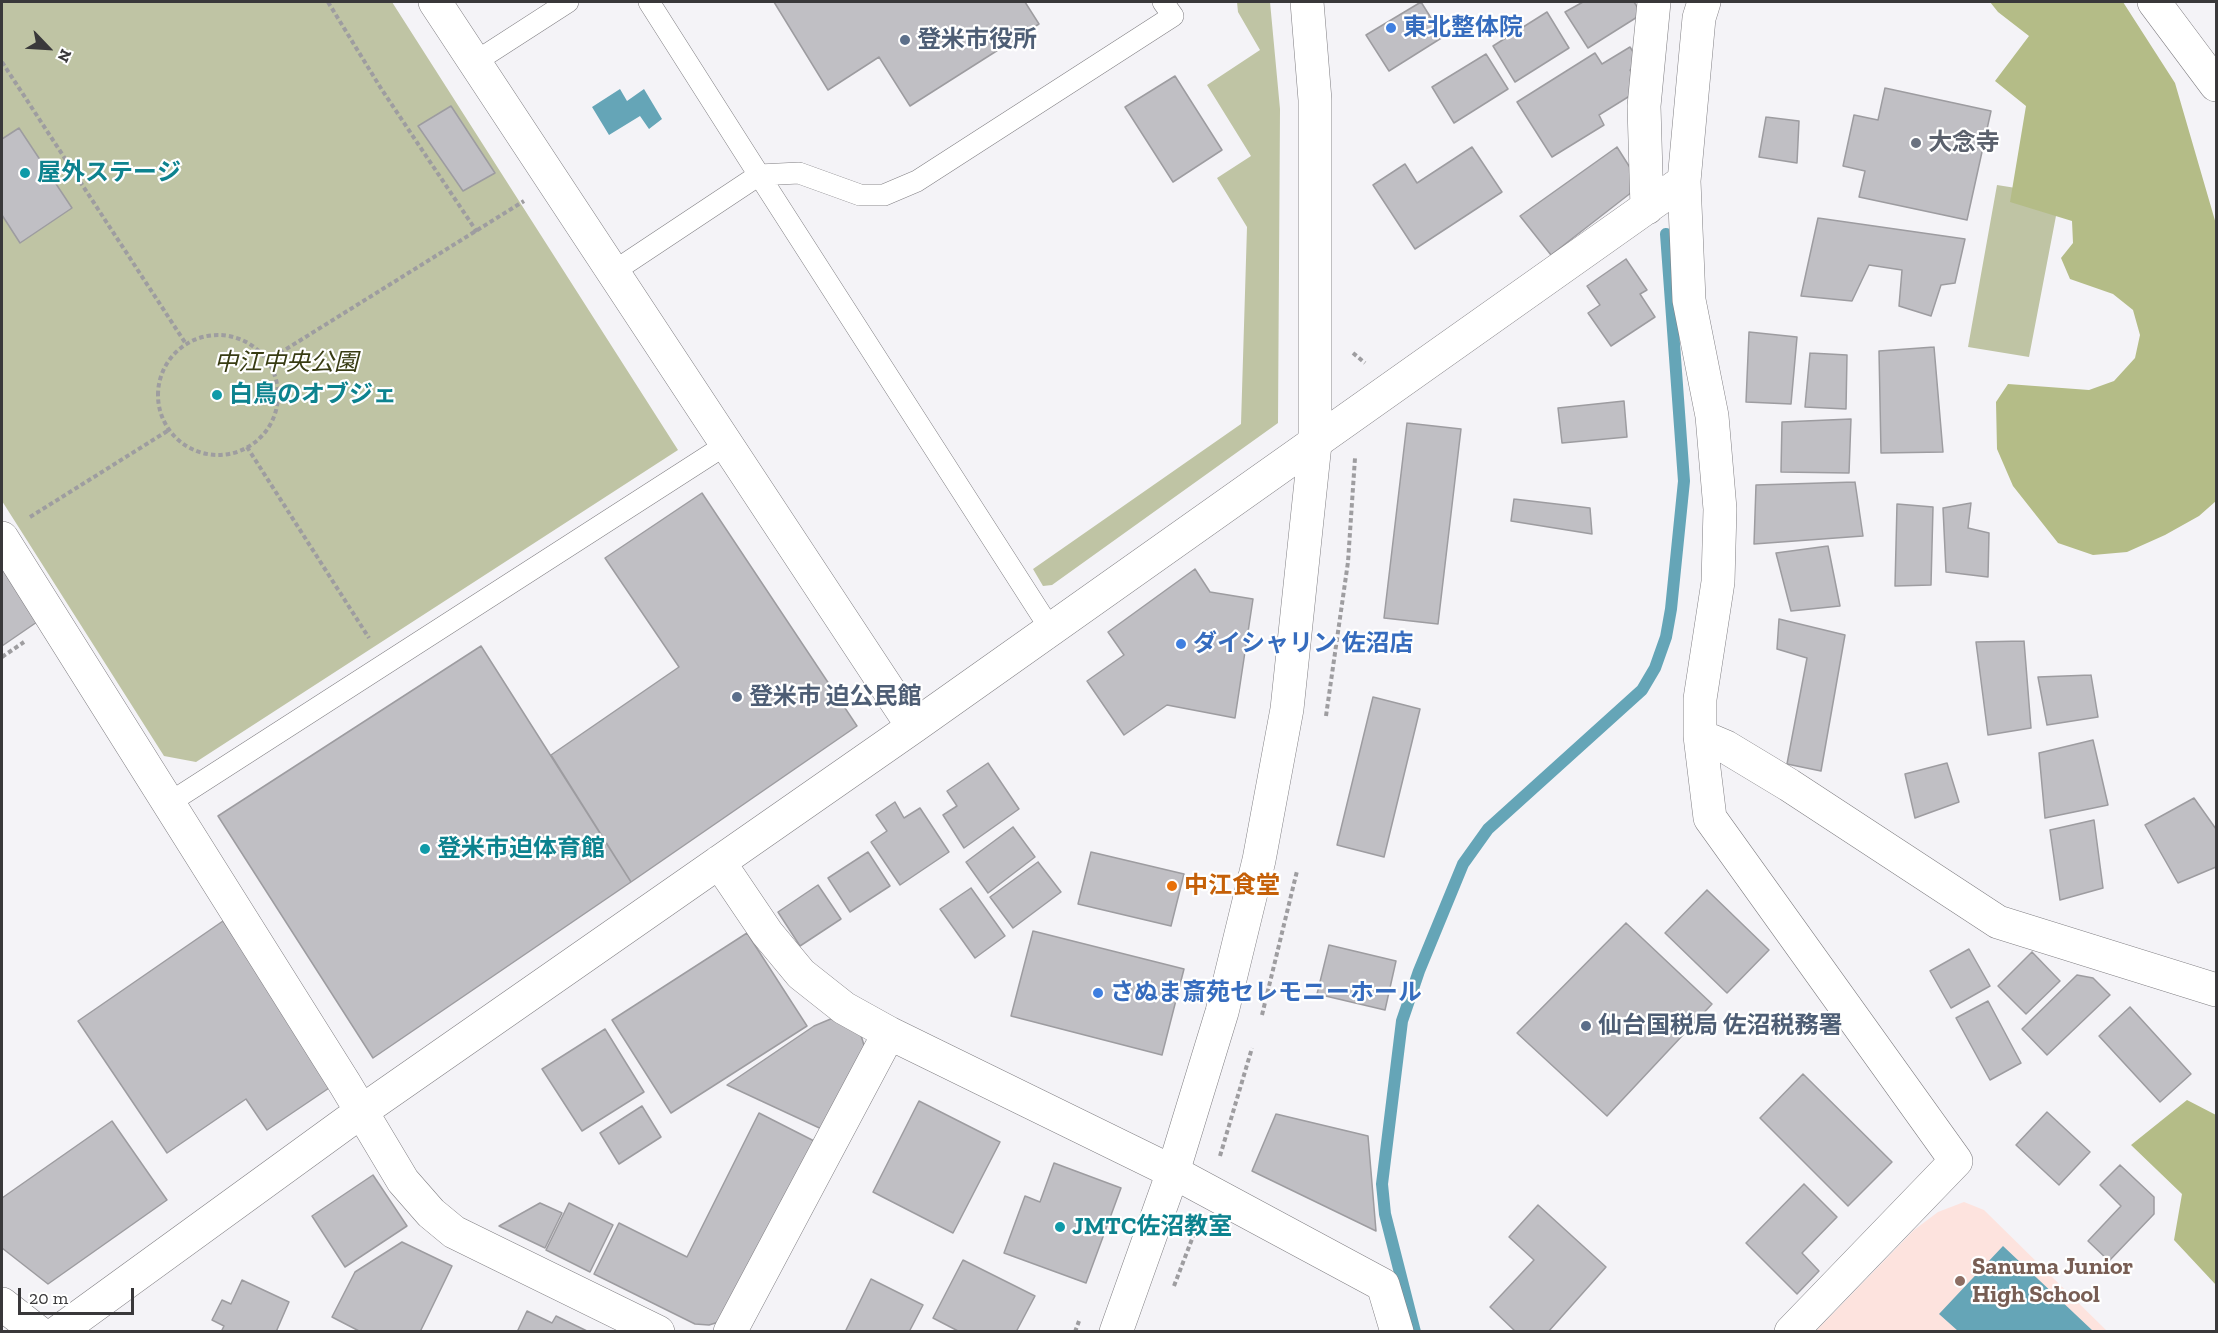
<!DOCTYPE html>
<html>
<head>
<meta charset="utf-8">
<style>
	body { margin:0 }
	#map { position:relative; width:2218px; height:1333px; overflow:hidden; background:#f4f3f7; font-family:"Zilla Slab",serif }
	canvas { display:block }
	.frame { position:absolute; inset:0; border:3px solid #39383a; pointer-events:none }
	.north { position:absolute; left:18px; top:18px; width:60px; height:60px; -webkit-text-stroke:4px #fff; paint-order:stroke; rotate:115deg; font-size:16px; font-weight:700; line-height:24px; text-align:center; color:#39383a }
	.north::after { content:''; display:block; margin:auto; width:21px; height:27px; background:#39383a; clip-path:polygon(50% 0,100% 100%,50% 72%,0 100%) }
	.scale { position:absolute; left:18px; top:1288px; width:116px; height:27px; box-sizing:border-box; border:3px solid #39383a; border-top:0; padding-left:8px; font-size:18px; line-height:21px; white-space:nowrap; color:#39383a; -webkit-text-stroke:4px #fff; paint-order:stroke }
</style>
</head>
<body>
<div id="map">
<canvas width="2218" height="1333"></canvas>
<div class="frame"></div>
<div class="north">N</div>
<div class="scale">20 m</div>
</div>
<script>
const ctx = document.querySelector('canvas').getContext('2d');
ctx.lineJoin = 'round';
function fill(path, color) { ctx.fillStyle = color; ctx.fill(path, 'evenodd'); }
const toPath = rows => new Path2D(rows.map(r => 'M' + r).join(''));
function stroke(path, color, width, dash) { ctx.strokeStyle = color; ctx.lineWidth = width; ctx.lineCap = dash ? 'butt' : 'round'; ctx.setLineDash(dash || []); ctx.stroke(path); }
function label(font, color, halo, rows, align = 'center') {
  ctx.font = font + ' "Zilla Slab","Noto Sans JP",serif'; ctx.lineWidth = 4.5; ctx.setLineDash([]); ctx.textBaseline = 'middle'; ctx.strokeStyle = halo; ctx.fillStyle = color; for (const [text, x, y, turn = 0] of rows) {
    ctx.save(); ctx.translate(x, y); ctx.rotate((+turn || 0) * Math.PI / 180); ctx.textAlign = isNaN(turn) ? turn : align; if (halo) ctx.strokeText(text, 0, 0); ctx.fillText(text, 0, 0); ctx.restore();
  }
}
fill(toPath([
	[1964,1202,1984,1210,2107,1331,1815,1332,1914,1230,1938,1212]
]), '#fde3de');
fill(toPath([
	[2,2,392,2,678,450,196,762,164,756,2,501],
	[1237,2,1270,2,1280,109,1278,423,1052,585,1043,586,1033,569,1241,424,1247,227,1217,178,1251,156,1207,85,1260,50,1238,12],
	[1997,185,2060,195,2029,357,1968,347]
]), '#bfc4a4');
fill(toPath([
	[1990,2,2123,2,2175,83,2216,224,2216,501,2199,516,2165,535,2127,552,2093,555,2058,543,2013,486,1997,449,1996,402,2008,384,2089,390,2114,381,2135,358,2140,335,2133,310,2113,294,2070,279,2061,258,2073,243,2072,221,2010,202,2026,106,1995,81,2029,36,1998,12],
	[2187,1100,2216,1115,2216,1285,2174,1240,2182,1194,2131,1145]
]), '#b4bc87');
fill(toPath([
	[620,89,627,101,644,89,662,119,649,129,640,116,609,135,592,107],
	[2003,1246,2093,1331,1958,1331,1939,1314]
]), '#65a5b7');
stroke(toPath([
	[1415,1332,1385,1214,1382,1184,1402,1021,1419,971,1463,864,1488,829,1642,690,1655,668,1666,637,1671,609,1684,481,1666,234]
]), '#65a5b7', 12);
const building = toPath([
	[774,2,1025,2,1039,24,910,106,879,57,828,90,774,2],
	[1421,2,1443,37,1389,71,1366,35,1421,2],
	[1583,2,1634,2,1642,14,1588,48,1565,12,1583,2],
	[1547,12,1569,48,1515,82,1493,46,1547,12],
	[1630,47,1640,63,1630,70,1641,89,1599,115,1604,125,1552,157,1517,102,1595,53,1602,64,1630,47],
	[1486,54,1508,89,1454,123,1432,87,1486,54],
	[1175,76,1222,150,1173,182,1125,107,1175,76],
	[1885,88,1991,111,1967,220,1859,197,1865,171,1843,166,1854,115,1878,120,1885,88],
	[451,106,495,173,463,191,418,126,451,106],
	[1766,117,1799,121,1797,163,1759,157,1766,117],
	[19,128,72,208,20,243,2,215,2,139,19,128],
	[1472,147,1502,192,1415,249,1373,185,1405,164,1417,183,1472,147],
	[1617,147,1641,185,1551,255,1520,216,1617,147],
	[1818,218,1965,239,1955,283,1941,285,1931,316,1899,306,1902,270,1869,265,1852,301,1801,296,1818,218],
	[1626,259,1647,290,1640,294,1655,317,1611,346,1588,313,1600,305,1587,286,1626,259],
	[1749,332,1797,337,1791,404,1746,402,1749,332],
	[1934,347,1943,452,1881,453,1879,351,1934,347],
	[1810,353,1847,355,1846,409,1805,407,1810,353],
	[1624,401,1627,437,1562,443,1558,408,1624,401],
	[1851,419,1849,473,1781,472,1782,422,1851,419],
	[1407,423,1461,429,1438,624,1384,618,1407,423],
	[1855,482,1863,536,1754,544,1756,485,1855,482],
	[702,493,857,726,631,882,551,755,679,667,605,558,702,493],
	[1514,499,1590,508,1592,534,1511,521,1514,499],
	[1971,503,1968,528,1989,533,1988,577,1946,572,1943,508,1971,503],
	[1897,504,1933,507,1931,585,1895,586,1897,504],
	[1828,546,1840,606,1791,611,1776,553,1828,546],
	[2,568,37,622,2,646,2,568],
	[1195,569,1210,592,1253,599,1235,718,1167,705,1124,735,1087,681,1124,655,1108,632,1195,569],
	[1779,619,1845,635,1821,771,1787,764,1807,658,1777,649,1779,619],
	[2024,641,2031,728,1988,735,1976,642,2024,641],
	[481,646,631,882,373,1058,218,816,481,646],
	[2091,675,2098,717,2047,725,2038,677,2091,675],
	[1373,697,1420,709,1384,857,1337,845,1373,697],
	[2093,740,2108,805,2045,818,2039,753,2093,740],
	[988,763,1019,809,964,848,943,815,957,806,947,791,988,763],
	[1947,763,1959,802,1915,818,1905,774,1947,763],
	[2194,798,2216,829,2216,867,2178,883,2145,825,2194,798],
	[895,802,904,818,920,808,949,852,900,885,871,842,887,831,876,815,895,802],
	[2094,820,2103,888,2060,900,2050,830,2094,820],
	[1013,827,1035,857,988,893,966,862,1013,827],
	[868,852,890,886,850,912,828,878,868,852],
	[1091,852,1184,874,1171,926,1078,904,1091,852],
	[1038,862,1061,892,1013,928,990,897,1038,862],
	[818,885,841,919,800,946,778,912,818,885],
	[971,888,1005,936,975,958,940,909,971,888],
	[1707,890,1769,950,1727,993,1665,933,1707,890],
	[223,921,335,1084,267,1130,246,1099,167,1153,78,1021,223,921],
	[1626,923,1712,1004,1607,1116,1517,1033,1626,923],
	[1033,931,1184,969,1162,1055,1011,1016,1033,931],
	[747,933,807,1026,671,1113,612,1020,747,933],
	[1329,945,1396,961,1385,1010,1317,994,1329,945],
	[1969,949,1990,986,1951,1008,1930,971,1969,949],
	[2032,952,2060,981,2026,1014,1998,986,2032,952],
	[2077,975,2093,978,2110,995,2047,1055,2022,1029,2077,975],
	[1988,1001,2021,1063,1990,1080,1956,1018,1988,1001],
	[2130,1007,2191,1074,2160,1102,2099,1036,2130,1007],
	[833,1018,860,1032,867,1055,828,1132,727,1085,814,1026,833,1018],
	[605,1029,644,1092,582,1131,542,1069,605,1029],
	[1803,1074,1892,1162,1848,1206,1760,1118,1803,1074],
	[919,1101,1000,1142,953,1233,873,1192,919,1101],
	[642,1106,661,1137,619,1164,600,1133,642,1106],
	[2047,1112,2090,1152,2059,1185,2016,1145,2047,1112],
	[759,1113,820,1144,722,1321,709,1325,695,1324,594,1274,619,1223,687,1257,759,1113],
	[1276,1114,1368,1136,1376,1231,1252,1171,1276,1114],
	[112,1121,167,1200,48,1284,2,1248,2,1198,112,1121],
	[1054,1163,1121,1188,1086,1283,1004,1253,1025,1196,1040,1202,1054,1163],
	[2120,1165,2154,1197,2154,1214,2109,1261,2088,1241,2121,1206,2100,1185,2120,1165],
	[373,1175,407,1226,345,1267,312,1216,373,1175],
	[1804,1184,1837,1217,1802,1253,1819,1271,1797,1294,1746,1243,1804,1184],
	[540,1203,562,1213,545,1248,499,1226,540,1203],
	[569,1203,613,1225,590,1272,546,1250,569,1203],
	[1538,1205,1606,1267,1548,1332,1516,1332,1490,1307,1534,1260,1509,1237,1538,1205],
	[402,1242,452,1266,420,1332,361,1332,332,1317,355,1272,402,1242],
	[963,1260,1035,1296,1016,1332,960,1332,933,1318,963,1260],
	[871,1279,923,1305,909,1332,845,1332,871,1279],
	[242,1280,289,1302,276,1332,221,1332,224,1326,212,1320,222,1300,231,1304,242,1280],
	[527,1311,552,1323,556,1316,587,1331,517,1332,527,1311]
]);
fill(building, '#c0bfc4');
stroke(building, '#9d9ca0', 1.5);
const service = toPath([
	[649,2,759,175,799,173,860,195,884,195,917,181,1173,16,1163,2],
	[475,62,568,2],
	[613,272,759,175,1051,630],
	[169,803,727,444]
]);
const minor = toPath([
	[435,2,913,727],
	[1684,181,1689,300,1712,416,1720,509,1718,582,1700,699,1700,736,1726,747,1789,785,1998,922,2216,990],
	[1647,208,1644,106,1654,2],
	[2,538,345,1084,403,1181,431,1213,454,1232,658,1332],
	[1700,736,1710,818,1956,1161,1791,1332],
	[719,862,767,933,801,974,844,1008,889,1033,1173,1172,1383,1285,1397,1332],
	[58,1332,362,1111,913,727,1684,181,1699,18,1704,2],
	[730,1332,889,1033]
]);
const tertiary = toPath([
	[2154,2,2216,85],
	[2,1304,38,1332],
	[1116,1332,1173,1172,1222,1012,1259,860,1287,709,1315,444,1315,100,1307,2]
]);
stroke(service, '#807f83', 22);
stroke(minor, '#807f83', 34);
stroke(tertiary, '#807f83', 34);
stroke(toPath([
	[328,2,382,90,477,232],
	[2,62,186,344],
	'158 395a60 60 0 1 1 120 0a60 60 0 1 1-120 0Z',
	[1353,353,1365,363],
	[267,361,524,201],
	[247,447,369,638],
	[30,517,169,430],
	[2,657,24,642],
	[1326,716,1348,562,1355,458],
	[1262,1015,1297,871],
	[1220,1156,1252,1048],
	[1174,1286,1197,1226],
	[1075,1332,1079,1321]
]), '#9e9da0', 4, [4.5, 3]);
stroke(service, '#fff', 21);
stroke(minor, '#fff', 33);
stroke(tertiary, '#fff', 33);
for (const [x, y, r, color] of [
	[1391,28,6,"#3f7fe0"],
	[905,40,6,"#5c6f8a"],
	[1916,143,6,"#6b7280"],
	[25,173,6,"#0f9aa8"],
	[217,395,6,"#0f9aa8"],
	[1181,644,6,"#3f7fe0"],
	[737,697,6,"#5c6f8a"],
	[425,849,6,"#0f9aa8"],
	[1172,886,6,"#e8710a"],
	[1098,993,6,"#3f7fe0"],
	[1586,1026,6,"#5c6f8a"],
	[1060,1227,6,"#0f9aa8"],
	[1960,1281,6,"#8d6e63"]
]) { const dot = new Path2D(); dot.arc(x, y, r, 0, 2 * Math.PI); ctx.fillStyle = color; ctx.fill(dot); stroke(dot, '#fff', 2); }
label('bold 24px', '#366cbe', '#fff', [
	["東北整体院",1403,28],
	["ダイシャリン 佐沼店",1193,644],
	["さぬま斎苑セレモニーホール",1110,993]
], 'left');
label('bold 24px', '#4e5e75', '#fff', [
	["登米市役所",917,40],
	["登米市 迫公民館",749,697],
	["仙台国税局 佐沼税務署",1598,1026]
], 'left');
label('bold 24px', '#5b616d', '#fff', [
	["大念寺",1928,143]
], 'left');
label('bold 24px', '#0d838f', '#fff', [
	["屋外ステージ",37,173],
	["白鳥のオブジェ",229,395],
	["登米市迫体育館",437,849],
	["JMTC佐沼教室",1072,1227]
], 'left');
label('italic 24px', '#383c13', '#fff', [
	["中江中央公園",286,363]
]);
label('bold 24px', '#c56008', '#fff', [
	["中江食堂",1184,886]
], 'left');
label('bold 24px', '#785e54', '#fff', [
	["Sanuma Junior",1972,1267],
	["High School",1972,1295]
], 'left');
</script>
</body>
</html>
